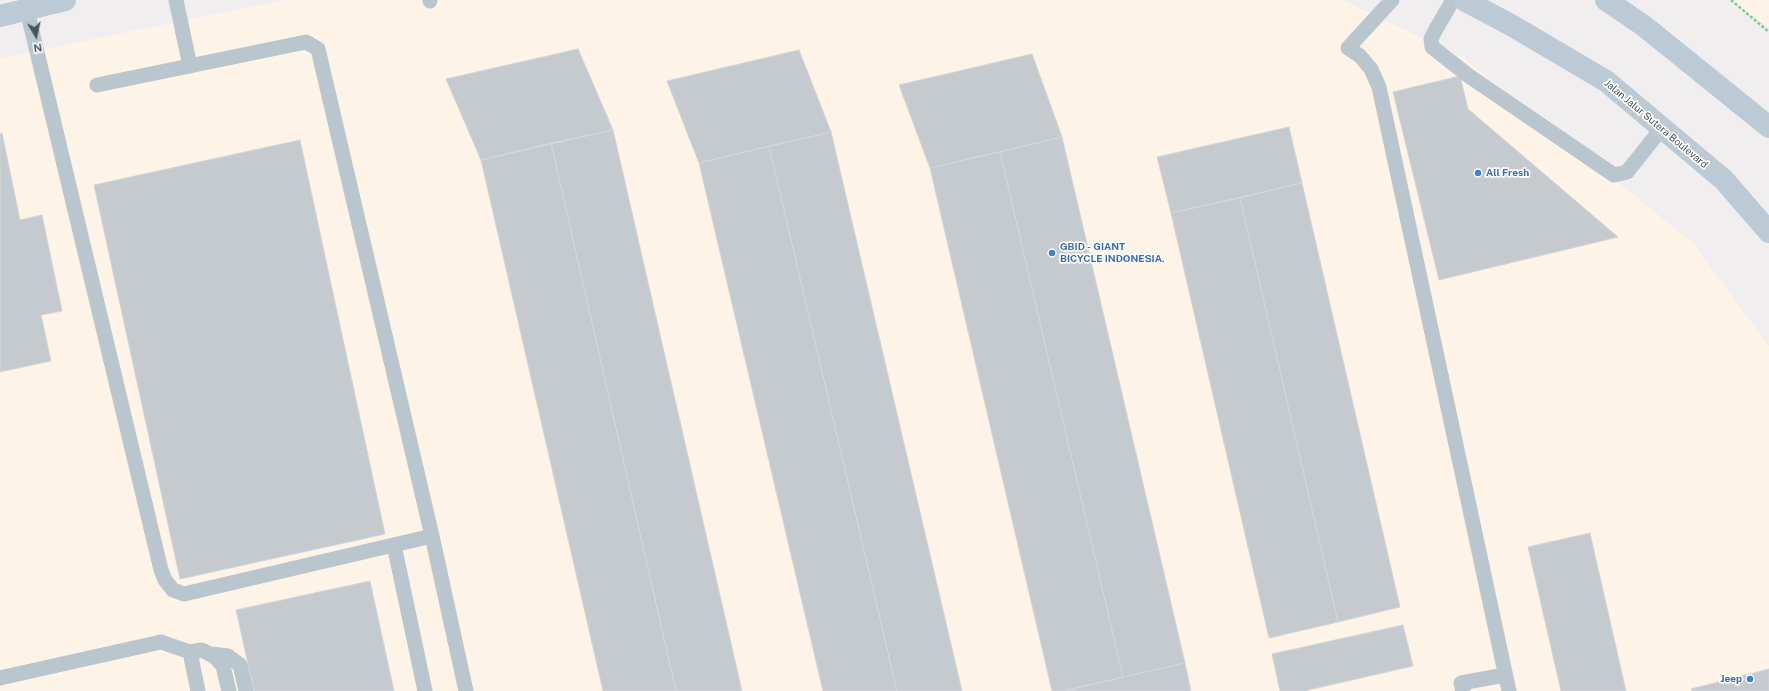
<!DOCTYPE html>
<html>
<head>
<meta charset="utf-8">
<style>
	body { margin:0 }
	#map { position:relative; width:1769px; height:691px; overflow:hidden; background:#f1eeef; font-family:"Public Sans",sans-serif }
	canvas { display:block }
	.north { position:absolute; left:16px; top:16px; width:40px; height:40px; -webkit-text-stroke:3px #fff; paint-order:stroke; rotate:171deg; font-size:11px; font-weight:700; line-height:16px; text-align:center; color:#45555d }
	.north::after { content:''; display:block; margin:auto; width:14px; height:18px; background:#45555d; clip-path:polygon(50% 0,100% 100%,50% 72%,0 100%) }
</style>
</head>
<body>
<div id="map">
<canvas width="1769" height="691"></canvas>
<div class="north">N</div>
</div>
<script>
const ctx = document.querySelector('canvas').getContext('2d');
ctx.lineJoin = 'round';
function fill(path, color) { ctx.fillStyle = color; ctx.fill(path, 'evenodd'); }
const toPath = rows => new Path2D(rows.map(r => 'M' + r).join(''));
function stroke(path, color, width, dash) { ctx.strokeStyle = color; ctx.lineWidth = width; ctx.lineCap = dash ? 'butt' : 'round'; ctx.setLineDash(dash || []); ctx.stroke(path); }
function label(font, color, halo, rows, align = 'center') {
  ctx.font = font + ' "Public Sans",sans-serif'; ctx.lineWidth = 3.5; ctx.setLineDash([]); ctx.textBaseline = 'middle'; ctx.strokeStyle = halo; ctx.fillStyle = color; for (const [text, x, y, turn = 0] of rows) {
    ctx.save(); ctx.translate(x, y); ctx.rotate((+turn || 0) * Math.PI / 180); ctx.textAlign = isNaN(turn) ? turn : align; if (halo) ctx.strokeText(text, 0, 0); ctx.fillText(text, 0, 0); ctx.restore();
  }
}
fill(toPath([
	[285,0,1343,0,1464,58,1692,242,1769,346,1769,691,0,691,0,58],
	[1730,0,1769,0,1769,27]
]), '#fdf3e6');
const building = toPath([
	[578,49,613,130,481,160,446,79,578,49],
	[799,50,831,132,699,163,667,81,799,50],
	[1032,54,1062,137,930,168,899,85,1032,54],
	[1460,76,1468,109,1618,237,1439,280,1393,92,1460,76],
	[1289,127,1302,183,1171,213,1157,157,1289,127],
	[613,130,742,691,676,691,551,143,613,130],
	[831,132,962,691,897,691,769,146,831,132],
	[2,133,20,220,42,215,62,311,41,315,51,361,0,372,0,134,2,133],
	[1062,137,1185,663,1123,677,1000,152,1062,137],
	[300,140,385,534,180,579,94,185,300,140],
	[551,143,676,691,603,691,481,160,551,143],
	[769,146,897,691,823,691,699,163,769,146],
	[1000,152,1123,677,1064,691,1052,691,930,168,1000,152],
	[1302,183,1400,607,1338,622,1240,198,1302,183],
	[1240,198,1338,622,1269,638,1171,213,1240,198],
	[1590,533,1626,691,1561,691,1528,547,1590,533],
	[370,581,394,691,254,691,236,610,370,581],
	[1403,625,1413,666,1304,691,1280,691,1272,654,1403,625],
	[1185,663,1191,691,1064,691,1123,677,1185,663],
	[1769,669,1769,691,1692,691,1691,689,1769,669]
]);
fill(building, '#c5cace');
stroke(building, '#d2d6da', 1);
stroke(toPath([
	[1731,0,1769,32]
]), '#6fd293', 2.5, [3, 2]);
stroke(toPath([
	[176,0,190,66],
	[430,0,430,1],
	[1392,0,1348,48,1360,56,1371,69,1379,87,1509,691],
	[1453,0,1436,29,1431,39,1432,47,1469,76,1614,175,1627,172,1662,128],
	[27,10,161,570,165,580,173,590,184,594,432,536],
	[97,85,306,42,318,49,432,536,466,691],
	[394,545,425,691],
	[190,652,198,691],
	[211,654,228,656,240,665,246,691],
	[0,678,161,642,190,652,202,650,215,657,223,666,229,691],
	[1463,691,1461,683,1505,675]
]), '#b9c6cd', 15);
stroke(toPath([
	[1464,0,1511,25,1606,81,1724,180,1769,232],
	[1606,0,1644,26,1769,127],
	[0,16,65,0]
]), '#bbcad4', 22);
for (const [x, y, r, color] of [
	[1478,173,4,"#3f7fe0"],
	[1052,253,4,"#3f7fe0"],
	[1750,679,4,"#3f7fe0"]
]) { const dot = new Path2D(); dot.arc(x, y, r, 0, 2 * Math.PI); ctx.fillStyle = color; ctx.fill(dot); stroke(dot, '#fff', 1.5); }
label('10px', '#45555d', '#fff', [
	["Jalan Jalur Sutera Boulevard",1656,124,40]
]);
label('bold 10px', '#366cbe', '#fff', [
	["All Fresh",1486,173],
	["GBID - GIANT",1060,247],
	["BICYCLE INDONESIA.",1060,259],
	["Jeep",1742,679,"right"]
], 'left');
</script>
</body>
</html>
